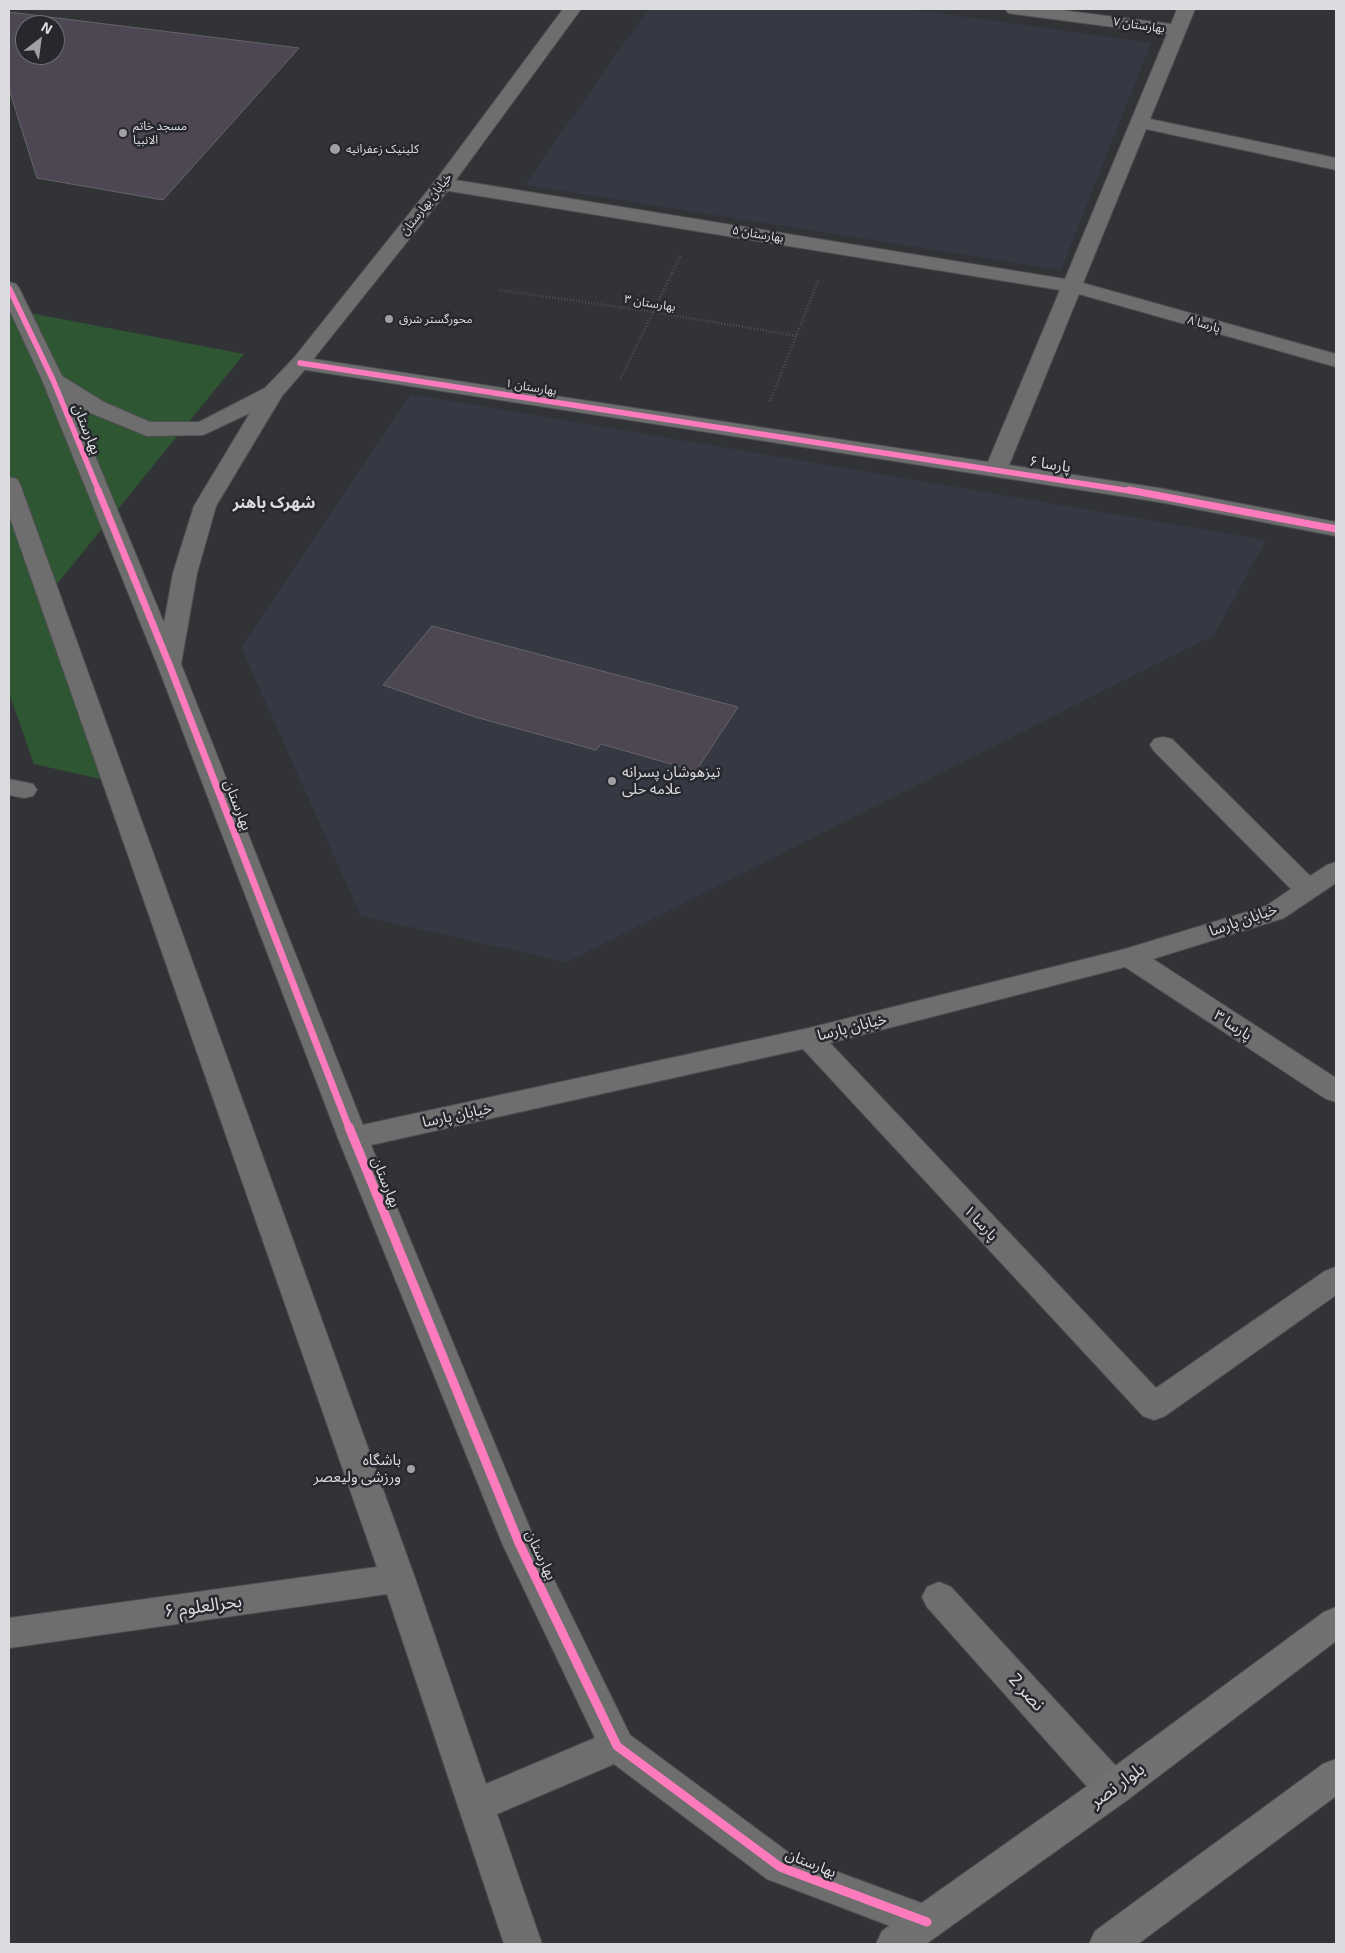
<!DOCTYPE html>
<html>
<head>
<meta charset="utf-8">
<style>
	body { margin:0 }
	#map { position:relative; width:1345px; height:1953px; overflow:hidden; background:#323337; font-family:"Exo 2",sans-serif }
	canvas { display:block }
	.frame { position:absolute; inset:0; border:10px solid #dbdce0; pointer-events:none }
	.north { position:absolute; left:15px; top:15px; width:50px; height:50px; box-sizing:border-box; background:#27282e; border:1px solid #6f7075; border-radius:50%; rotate:30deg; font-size:14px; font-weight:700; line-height:20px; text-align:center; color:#dbdce0 }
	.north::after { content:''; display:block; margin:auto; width:18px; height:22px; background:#a0a1a5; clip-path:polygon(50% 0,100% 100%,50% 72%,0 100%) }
</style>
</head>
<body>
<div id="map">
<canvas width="1345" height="1953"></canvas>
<div class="frame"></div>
<div class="north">N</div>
</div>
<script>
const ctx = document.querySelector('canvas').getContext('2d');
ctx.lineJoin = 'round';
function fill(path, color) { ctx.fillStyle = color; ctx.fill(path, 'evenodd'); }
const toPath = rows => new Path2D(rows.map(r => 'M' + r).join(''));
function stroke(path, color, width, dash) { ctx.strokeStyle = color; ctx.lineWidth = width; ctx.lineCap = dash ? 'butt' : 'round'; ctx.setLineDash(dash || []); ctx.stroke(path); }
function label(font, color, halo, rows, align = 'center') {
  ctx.font = font + ' "Exo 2","Noto Sans Arabic",sans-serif'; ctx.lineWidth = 5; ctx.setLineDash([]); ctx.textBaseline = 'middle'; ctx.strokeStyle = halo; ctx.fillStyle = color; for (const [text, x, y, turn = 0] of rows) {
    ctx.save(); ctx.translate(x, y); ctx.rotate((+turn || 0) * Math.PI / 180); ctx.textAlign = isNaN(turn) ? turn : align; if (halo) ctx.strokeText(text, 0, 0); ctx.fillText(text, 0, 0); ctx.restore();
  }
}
fill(toPath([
	[648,9,910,9,1151,43,1061,270,525,185],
	[411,394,1266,540,1214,635,567,962,361,916,241,647]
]), '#363843');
fill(toPath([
	[9,309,244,354,48,595,109,781,34,764,9,693]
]), '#2f5632');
const building = toPath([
	[9,12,299,48,163,200,37,178,9,89,9,12],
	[25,25,55,25,55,55,25,55,25,25],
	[432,626,738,707,696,771,601,744,596,750,475,717,383,685,432,626]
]);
fill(building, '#4c4753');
stroke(building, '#656568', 1);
const minor = toPath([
	[1005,9,1052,9,1171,24,1177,9,1195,9,1150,119,1336,158,1336,170,1146,129,1083,283,1336,354,1336,367,1079,294,1009,465,1159,488,1336,522,1336,536,1159,502,300,369,293,367,289,363,293,359,300,357,988,462,1060,290,443,190,436,188,433,184,436,180,443,178,1065,279,1167,34,1014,14,1008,13,1005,9],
	[1163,737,1172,739,1310,876,1327,865,1336,862,1336,883,1284,918,1153,959,1336,1078,1336,1102,1326,1099,1125,967,830,1043,1156,1388,1325,1271,1336,1267,1336,1295,1165,1416,1154,1420,1143,1416,803,1049,353,1149,343,1146,338,1138,343,1130,353,1127,809,1028,1125,949,1266,906,1291,889,1154,751,1150,745,1154,739,1163,737],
	[9,779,33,784,37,790,33,796,24,798,9,795,9,779],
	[939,1582,951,1587,1126,1777,1131,1789,1126,1801,1113,1805,1100,1801,927,1607,922,1597,927,1587,939,1582]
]);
const tertiary = toPath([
	[563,9,581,9,450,188,307,367,282,396,216,506,197,573,181,664,368,1138,536,1543,630,1735,792,1855,940,1910,946,1922,940,1934,927,1940,767,1879,614,1764,497,1814,542,1944,504,1944,387,1594,9,1648,9,1618,377,1567,9,515,9,477,17,479,20,484,415,1578,486,1784,595,1738,502,1543,338,1138,157,664,42,380,9,309,9,282,16,284,19,288,62,376,104,402,150,422,199,422,265,388,293,359,436,180,563,9],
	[73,402,88,412,147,436,203,435,250,413,194,506,173,573,164,623,73,402]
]);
const secondary = toPath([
	[1336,1607,1336,1641,1126,1801,926,1944,876,1944,882,1931,1100,1777,1324,1612,1336,1607],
	[1336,1759,1336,1796,1138,1944,1089,1944,1095,1931,1323,1764,1336,1759]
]);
stroke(minor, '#4e4f51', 2);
stroke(tertiary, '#4e4f51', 2);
stroke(secondary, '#4e4f51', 2);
stroke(toPath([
	[499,290,654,312,797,336],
	[621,378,680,256],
	[770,401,819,279]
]), '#6a6a6b', 2.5, [0.5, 2.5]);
fill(minor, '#6f6e6f');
fill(tertiary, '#6f6e6f');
fill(secondary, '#727172');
stroke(toPath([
	[9,288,53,380,99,492],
	[300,363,1137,492]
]), '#fd7abc', 5.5);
stroke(toPath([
	[98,490,169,664,349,1128],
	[1129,490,1336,529]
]), '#fd7abc', 7);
stroke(toPath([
	[349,1127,519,1543,617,1746,780,1867,927,1922]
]), '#fd7abc', 9);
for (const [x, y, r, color] of [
	[123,133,5,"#a0a1a5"],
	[335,149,6,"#a0a1a5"],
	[389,319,5,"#a0a1a5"],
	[612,781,5,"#a0a1a5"],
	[411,1469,5,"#a0a1a5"]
]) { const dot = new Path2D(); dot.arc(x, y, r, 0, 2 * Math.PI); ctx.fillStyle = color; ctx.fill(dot); stroke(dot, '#27282e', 2); }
label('12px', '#dbdce0', '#27282e', [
	["بهارستان ۷",1139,25,8],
	["خیابان بهارستان",426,204,-52],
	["بهارستان ۵",758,234,9],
	["بهارستان ۳",650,303,9],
	["۸ پارسا",1204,324,16],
	["بهارستان ۱",531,387,9]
]);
label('12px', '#dbdce0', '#27282e', [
	["مسجد خاتم",133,126],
	["الانبیا",133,140],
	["کلینیک زعفرانیه",346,149],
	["محورگستر شرق",399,319]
], 'left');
label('15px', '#dbdce0', '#27282e', [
	["بهارستان",87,429,68],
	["پارسا ۶",1050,464,9],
	["بهارستان",238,805,69],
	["خیابان پارسا",1243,920,-19],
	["پارسا ۳",1233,1025,33],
	["خیابان پارسا",852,1027,-14],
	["خیابان پارسا",457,1115,-12],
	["بهارستان",386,1182,68],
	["پارسا ۱",981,1223,47],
	["بهارستان",541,1555,65],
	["بهارستان",811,1863,22]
]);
label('15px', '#dbdce0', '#27282e', [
	["تیزهوشان پسرانه",622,772],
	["علامه حلی",622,789],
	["باشگاه",401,1460,"right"],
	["ورزشی ولیعصر",401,1477,"right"]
], 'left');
label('bold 16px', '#dbdce0', '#27282e', [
	["شهرک باهنر",274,503]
]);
label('18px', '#dbdce0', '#27282e', [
	["بحرالعلوم ۶",203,1606,-8],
	["نصر 2",1027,1692,48],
	["بلوار نصر",1117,1785,-36]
]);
</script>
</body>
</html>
